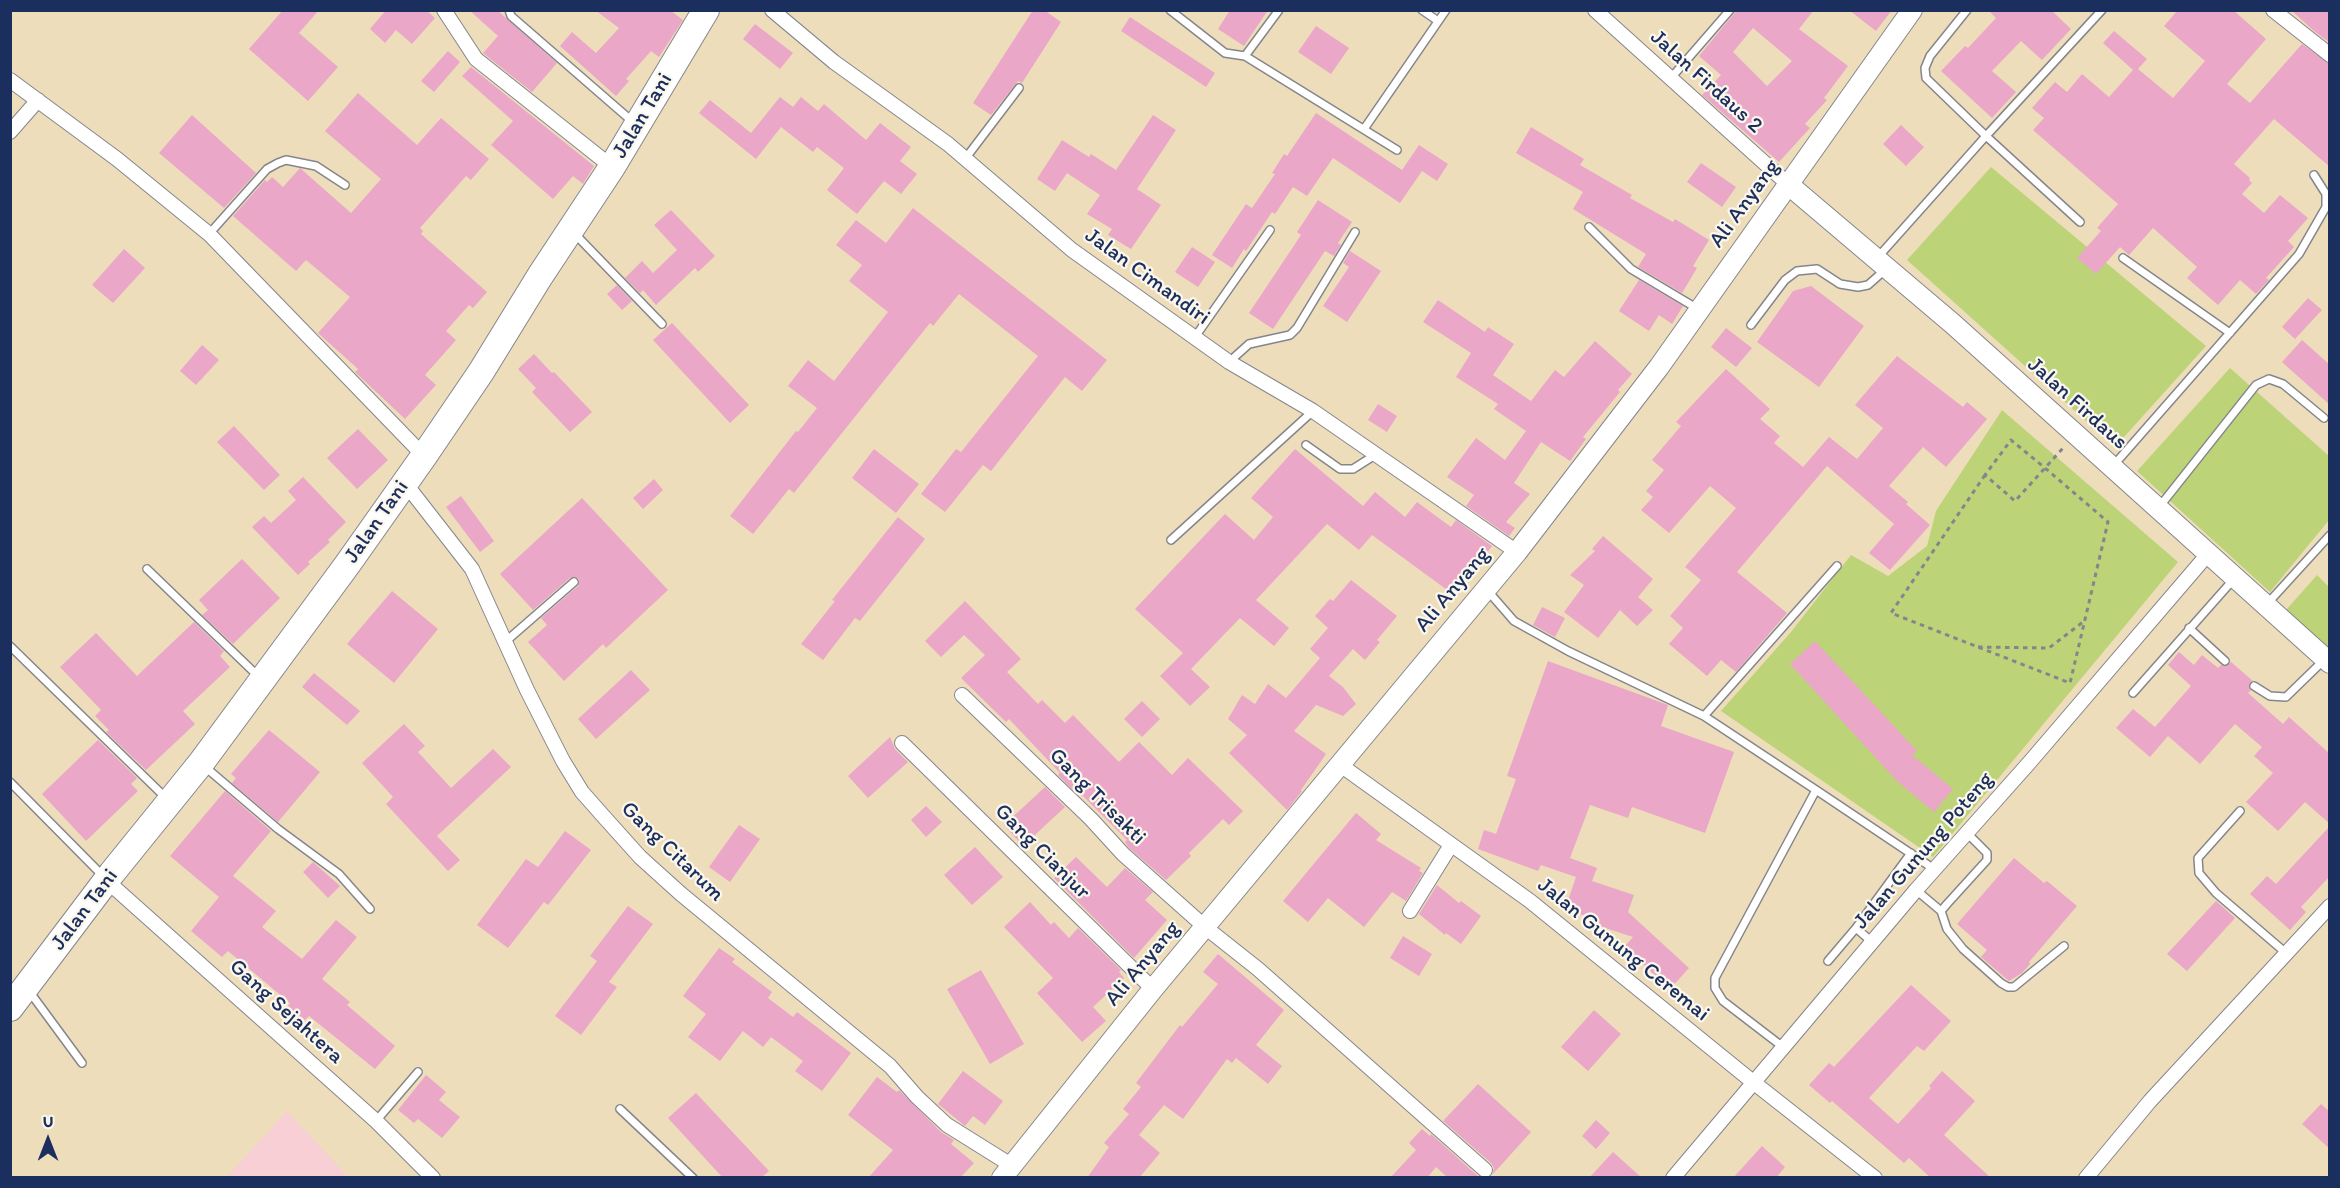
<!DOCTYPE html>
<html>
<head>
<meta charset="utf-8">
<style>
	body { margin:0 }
	#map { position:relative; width:2340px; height:1188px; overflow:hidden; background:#edb; font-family:Itim,sans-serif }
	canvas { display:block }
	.frame { position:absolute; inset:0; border:12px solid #1b2f5e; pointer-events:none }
	.north { position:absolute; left:18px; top:1110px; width:60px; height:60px; -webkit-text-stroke:4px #fbf7ec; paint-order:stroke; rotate:0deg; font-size:16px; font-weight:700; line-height:24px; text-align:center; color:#1b2f5e }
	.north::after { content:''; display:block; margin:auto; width:21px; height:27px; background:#1b2f5e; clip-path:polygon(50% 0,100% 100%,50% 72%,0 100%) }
</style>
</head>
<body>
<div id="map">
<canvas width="2340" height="1188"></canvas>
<div class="frame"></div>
<div class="north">U</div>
</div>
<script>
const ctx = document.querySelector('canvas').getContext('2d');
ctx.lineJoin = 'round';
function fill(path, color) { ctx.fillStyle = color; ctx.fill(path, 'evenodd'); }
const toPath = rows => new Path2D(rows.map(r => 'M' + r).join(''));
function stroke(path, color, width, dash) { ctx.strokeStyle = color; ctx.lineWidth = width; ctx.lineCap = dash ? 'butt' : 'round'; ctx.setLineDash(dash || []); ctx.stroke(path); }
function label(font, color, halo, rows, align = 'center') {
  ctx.font = font + ' Itim,sans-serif'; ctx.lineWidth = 4.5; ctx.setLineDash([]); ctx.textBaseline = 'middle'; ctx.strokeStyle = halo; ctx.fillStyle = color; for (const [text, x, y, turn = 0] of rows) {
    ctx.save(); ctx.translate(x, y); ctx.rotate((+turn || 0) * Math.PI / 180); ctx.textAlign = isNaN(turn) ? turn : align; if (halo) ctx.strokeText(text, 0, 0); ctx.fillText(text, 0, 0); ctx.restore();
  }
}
fill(toPath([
	[287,1111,348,1177,227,1177]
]), '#f7cfd4');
fill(toPath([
	[1991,167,2206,346,2115,447,1907,260],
	[2230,368,2329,456,2329,520,2270,592,2137,471],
	[2002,410,2178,562,1933,857,1721,711,1791,632,1851,555,1888,576,1927,546,1936,511],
	[2317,575,2329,587,2329,651,2286,610]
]), '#bcd377');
fill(toPath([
	[283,10,319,10,299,33,338,67,308,101,249,49],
	[386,10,426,10,435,18,412,44,396,30,385,43,370,29],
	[469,10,497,10,557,63,532,92,483,53,498,36],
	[595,10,670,10,683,20,659,57,651,51,626,79,629,81,616,96,560,46,572,32,596,53,619,28],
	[1033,10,1044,10,1061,22,1022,83,1018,81,991,115,973,103],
	[1230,10,1268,10,1244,46,1218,29],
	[1737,10,1814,10,1799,29,1848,66,1824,98,1827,100,1805,124,1810,128,1779,162,1702,95,1721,75,1699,56],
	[1753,28,1792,61,1767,86,1733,52],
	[1849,10,1892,10,1876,31],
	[1988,10,2051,10,2071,29,2042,60,2021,41,1992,71,2016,92,1992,118,1941,71,1965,46,1968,48,1996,18],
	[2178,10,2233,10,2266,39,2227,84,2250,103,2302,44,2330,64,2330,167,2274,119,2234,164,2250,178,2249,180,2252,183,2242,194,2264,213,2280,195,2308,218,2288,241,2294,247,2266,278,2269,280,2256,294,2240,280,2218,305,2187,278,2197,267,2153,228,2129,255,2120,247,2096,274,2077,258,2101,231,2097,228,2118,204,2033,130,2044,118,2032,108,2055,82,2067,92,2082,74,2109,97,2133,70,2103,43,2114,31,2147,59,2138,69,2173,98,2205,61,2164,26],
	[2291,10,2330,10,2330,43,2314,31],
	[1130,17,1215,73,1206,87,1121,31],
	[755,24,793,53,780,69,743,39],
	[1316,26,1349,48,1331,74,1298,52],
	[448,51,460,62,434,92,421,81],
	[471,67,594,166,583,184,573,176,553,199,491,145,513,121,462,76],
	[358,93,417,145,441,118,489,159,471,180,466,176,420,228,423,231,421,234,487,292,473,308,469,305,446,331,456,340,425,375,436,385,405,419,355,372,358,369,318,333,350,297,306,260,296,271,233,216,265,180,267,182,272,177,283,187,300,168,351,213,381,179,325,131],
	[780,97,793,107,801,97,818,111,824,104,866,140,880,123,911,147,900,161,917,174,901,194,884,181,857,214,827,190,844,168,817,147,813,152,781,127,756,159,699,113,710,100,751,133],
	[1316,113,1402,170,1419,145,1448,164,1437,181,1422,171,1400,203,1333,158,1307,196,1293,187,1275,214,1272,212,1246,251,1244,249,1232,268,1212,255,1246,204,1252,208,1275,174,1272,173,1284,154,1287,156],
	[192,115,256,173,224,208,159,153],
	[1153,115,1176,130,1137,189,1161,205,1131,249,1108,235,1112,229,1087,214,1100,195,1067,173,1055,191,1037,179,1062,140,1089,157,1091,154,1116,170],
	[1901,125,1924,147,1906,166,1883,144],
	[1531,127,1584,159,1580,165,1632,195,1630,198,1673,222,1675,219,1709,240,1693,266,1697,268,1682,293,1638,267,1646,254,1573,209,1583,192,1516,153],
	[1701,163,1736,187,1722,207,1687,182],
	[1318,200,1352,222,1338,243,1341,245,1334,256,1325,251,1273,329,1249,313,1301,235,1297,232],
	[913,208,1107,360,1082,391,1065,377,991,471,983,465,945,512,921,494,956,449,961,452,1038,356,959,294,933,326,930,323,794,493,789,489,753,534,730,516,796,431,798,432,817,408,788,386,808,360,834,381,888,312,849,281,862,265,836,245,856,220,886,243],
	[671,210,715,256,698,272,695,268,656,305,643,290,640,293,625,278,642,261,653,273,677,250,654,225],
	[1192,247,1215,262,1198,287,1175,272],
	[124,249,145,268,113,303,92,285],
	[1350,251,1381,271,1347,322,1323,306,1349,267,1343,263],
	[1639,280,1683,306,1672,324,1659,315,1649,331,1619,311],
	[617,285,632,301,622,310,607,294],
	[1811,286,1864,326,1819,387,1757,342,1793,291],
	[2308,298,2322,310,2295,339,2282,327],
	[1438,300,1485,332,1488,327,1514,344,1493,375,1531,401,1555,370,1564,377,1595,341,1632,374,1618,390,1620,392,1583,437,1586,439,1570,461,1541,442,1514,483,1530,494,1506,522,1515,528,1509,536,1466,506,1474,495,1447,477,1476,438,1505,460,1526,431,1494,409,1498,404,1456,377,1471,353,1423,322],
	[672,323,749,405,730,423,653,340],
	[1726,328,1752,348,1736,367,1711,347],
	[2302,340,2330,365,2330,405,2282,362],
	[202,345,219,360,196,385,180,371],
	[534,354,552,373,554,372,592,412,570,432,532,392,536,388,518,369],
	[1897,356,1963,407,1967,402,1987,419,1946,467,1923,447,1889,486,1908,502,1906,504,1930,525,1890,570,1869,553,1894,524,1827,466,1737,572,1787,613,1736,672,1721,660,1707,676,1669,644,1683,628,1670,616,1701,580,1685,567,1736,508,1710,486,1669,533,1641,510,1653,497,1646,491,1664,470,1652,460,1681,426,1676,422,1726,369,1770,409,1760,419,1780,436,1774,443,1803,467,1829,437,1857,459,1883,428,1855,405],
	[1378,404,1397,416,1387,432,1368,420],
	[234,426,280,475,264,490,217,442],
	[358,429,388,460,357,489,327,458],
	[874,449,919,484,896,513,852,478],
	[1295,449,1363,506,1375,492,1405,517,1417,502,1451,527,1456,520,1492,546,1454,595,1372,535,1359,550,1327,524,1256,600,1289,628,1274,646,1240,618,1191,669,1210,687,1190,706,1160,676,1183,653,1135,609,1225,514,1254,540,1273,517,1251,498],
	[303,477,346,522,328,540,330,542,308,562,310,564,298,575,252,527,264,516,271,523,296,500,288,491],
	[654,479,663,490,643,509,633,498],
	[461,496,494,541,480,552,446,507],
	[582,498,668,590,606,648,603,644,564,681,528,642,547,625,541,618,578,586,579,579,575,577,570,578,533,610,500,574],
	[898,517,925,539,860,621,855,618,823,660,801,644,835,601,832,600],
	[1603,536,1653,579,1638,597,1653,610,1637,626,1620,610,1598,638,1564,612,1584,585,1570,575,1595,551,1592,549],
	[242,559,280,598,233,644,202,615,208,610,199,600],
	[1351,580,1397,616,1377,640,1380,642,1365,660,1353,649,1329,676,1343,687,1356,704,1343,716,1316,705,1294,731,1326,754,1301,790,1302,791,1287,810,1229,753,1247,735,1228,719,1242,695,1255,704,1268,684,1286,698,1320,658,1310,649,1328,628,1315,616,1330,599,1333,601],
	[392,591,438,629,394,683,347,644],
	[965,601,1021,659,1007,672,1038,704,1042,700,1065,723,1073,715,1119,762,1139,742,1172,775,1188,758,1243,811,1229,825,1223,819,1189,853,1191,856,1166,880,1129,848,1125,842,1127,840,1080,793,1078,795,1058,775,1060,773,1009,719,1006,722,961,678,985,655,964,635,941,657,925,641],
	[1542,607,1565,618,1555,637,1533,625],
	[194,622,224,651,220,656,230,667,183,711,195,724,146,770,106,732,109,730,95,716,101,710,60,667,96,633,137,676],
	[1815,641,1917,751,1912,755,1953,789,1934,812,1897,781,1790,664],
	[2179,652,2194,665,2202,655,2218,668,2221,665,2227,666,2231,662,2253,681,2249,684,2251,690,2248,693,2283,724,2289,717,2330,754,2330,824,2305,802,2278,831,2246,802,2273,773,2254,756,2262,747,2235,724,2200,764,2168,736,2150,757,2116,728,2133,709,2155,727,2191,686,2168,665],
	[1548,661,1668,705,1661,726,1734,752,1705,833,1632,807,1628,818,1590,805,1570,858,1597,868,1592,881,1634,895,1628,912,1689,968,1670,989,1624,947,1633,937,1590,923,1591,918,1565,909,1576,877,1541,865,1538,871,1478,849,1484,830,1496,834,1516,779,1507,776],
	[631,670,650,690,596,739,578,719],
	[314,673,360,711,347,725,302,687],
	[1142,701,1160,719,1142,737,1124,719],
	[404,724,425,746,418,752,451,788,493,749,511,767,437,836,460,860,448,871,386,804,393,797,362,763],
	[269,730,320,772,278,822,232,783,236,778,231,774],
	[890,737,895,749,908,762,868,798,848,776],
	[98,740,137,778,131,784,138,791,86,841,42,794],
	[1045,787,1065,807,1023,846,1004,825],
	[225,791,271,831,233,876,276,911,262,927,302,959,336,920,357,937,322,979,350,1002,347,1005,395,1046,375,1069,309,1016,305,1020,288,1006,290,1003,228,951,222,957,191,931,219,897,170,856],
	[926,806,942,822,926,837,911,820],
	[1356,813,1381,834,1376,840,1421,868,1419,871,1423,873,1406,901,1392,892,1364,927,1328,898,1308,922,1283,901],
	[739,825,760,839,730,882,709,867],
	[2330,826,2330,876,2301,907,2306,912,2290,930,2250,894,2267,876,2276,884],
	[565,831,591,850,548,905,544,902,508,948,477,925,526,859,538,867],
	[975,847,1003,877,972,905,944,875],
	[1076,857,1107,887,1125,868,1153,892,1145,900,1167,920,1134,958,1054,878],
	[2014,858,2044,883,2047,881,2077,906,2029,962,2030,964,2022,973,2009,981,1981,957,1987,950,1957,924],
	[313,862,340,886,328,898,303,872],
	[1437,885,1459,903,1461,901,1481,916,1461,944,1446,933,1445,935,1419,914],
	[2216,901,2235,918,2187,971,2167,954],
	[1030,902,1051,925,1054,922,1069,938,1078,928,1121,970,1119,972,1124,978,1093,1007,1106,1021,1082,1042,1037,993,1053,978,1004,927],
	[628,906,653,924,609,982,617,987,581,1035,555,1016,597,961,590,956],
	[1403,936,1432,954,1419,976,1390,958],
	[719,948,735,959,732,962,772,992,768,998,793,1017,797,1012,851,1053,822,1091,795,1071,803,1061,771,1037,763,1047,743,1031,720,1061,688,1037,706,1014,683,996],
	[1218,954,1284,1010,1256,1045,1282,1066,1268,1084,1236,1058,1232,1063,1227,1059,1183,1119,1164,1105,1139,1135,1160,1153,1139,1178,1087,1178,1109,1147,1104,1143,1129,1114,1123,1109,1141,1087,1136,1083,1180,1025,1182,1027,1218,984,1203,972],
	[981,970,1024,1044,990,1064,947,989],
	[1911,985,1951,1021,1924,1051,1917,1046,1869,1098,1898,1124,1931,1088,1929,1086,1942,1071,1975,1101,1944,1135,1991,1178,1931,1178,1909,1158,1904,1163,1832,1101,1830,1103,1809,1085,1829,1063,1834,1067],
	[1594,1010,1621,1034,1588,1071,1561,1047],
	[963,1071,1003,1101,985,1125,973,1116,965,1126,938,1104],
	[426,1075,446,1092,439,1100,460,1117,442,1138,418,1119,414,1123,398,1110],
	[877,1077,897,1092,899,1090,941,1132,954,1140,951,1144,974,1163,960,1178,868,1178,893,1150,848,1115],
	[1478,1084,1531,1132,1493,1174,1494,1168,1491,1163,1443,1121],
	[696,1093,769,1171,761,1178,723,1178,668,1118],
	[2321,1104,2330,1112,2330,1149,2302,1124],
	[1596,1120,1610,1133,1596,1149,1582,1136],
	[1422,1129,1430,1136,1431,1134,1480,1178,1448,1178,1436,1167,1427,1178,1390,1178,1416,1150,1409,1143],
	[1762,1146,1785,1167,1776,1178,1733,1178],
	[1613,1152,1642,1178,1589,1178]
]), '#eaa7c8');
const lane = toPath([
	[509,10,511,16,633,122],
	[1170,10,1225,53,1245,56,1397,150],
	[1422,10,1438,21],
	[1245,56,1279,10],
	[1671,78,1730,10],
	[1364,129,1446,10],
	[965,159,1019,88],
	[2080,222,1986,136,2102,10],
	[1589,227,1631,269,1693,306,1699,304],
	[574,233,662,324],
	[209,234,267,169,278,163,286,160,316,166,345,185],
	[1878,257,1986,136,1926,78,1925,68,1930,56,1967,10],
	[2123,258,2230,333],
	[1751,325,1785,280,1797,271,1817,269,1840,284,1858,287,1868,285,1886,269],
	[1195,337,1270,230],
	[1229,362,1249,344,1290,335,1297,328,1355,232],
	[1306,445,1340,469,1353,469,1375,455],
	[2113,466,2299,254,2326,207,2326,194,2314,175],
	[2160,506,2256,385,2269,379,2283,384,2324,418],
	[1171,540,1313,411],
	[147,569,258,676],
	[1487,590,1514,621,1568,651,1704,716],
	[2267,604,2330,535],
	[2189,628,2225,661],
	[505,642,574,582],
	[10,646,166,798],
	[2254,686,2270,696,2286,697,2323,661],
	[2133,693,2233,580],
	[204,766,278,829,339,874,370,909],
	[10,782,104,877],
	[1816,790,1934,869],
	[2240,811,2198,858,2199,873,2216,893,2286,953],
	[1916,890,1941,911,1947,904,1987,860,1987,853,1967,833],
	[1941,911,1947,929,1963,949,2001,983,2008,987,2014,987,2064,946],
	[1856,928,1911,853],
	[1828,961,1856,928,1872,942],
	[29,991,82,1063],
	[1783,1047,1723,1001,1715,988,1715,978,1816,790,1704,716,1837,566],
	[620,1109,693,1178],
	[376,1121,418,1072]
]);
const street = toPath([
	[444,10,476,59,612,167],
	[772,10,834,62,948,144,1072,250,1229,362,1313,411,1517,552],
	[1595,10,1789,185],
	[2273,10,2330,55],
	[10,80,117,159,209,234,424,456],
	[10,132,38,100],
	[405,483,472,569,527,690,563,761,582,792,605,818,640,857,681,894,890,1066,917,1097,947,1125,1011,1165],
	[962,695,1091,819,1123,854,1205,927,1258,969,1485,1170],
	[902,743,1153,989],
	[1339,764,1530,901,1753,1082,1875,1178],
	[107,881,376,1121,433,1178],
	[1410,911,1451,845],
	[1673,1178,1916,890,2029,763,2208,554],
	[2086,1178,2150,1101,2330,906]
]);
const secondary = toPath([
	[1789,185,1953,324,2330,663],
	[1002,1178,1153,989,1517,552,1659,367,1912,10]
]);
const highway = toPath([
	[10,1008,112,873,201,763,347,565,424,456,481,372,540,276,612,167,706,10]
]);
stroke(lane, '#84868c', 10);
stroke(street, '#84868c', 16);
stroke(secondary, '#84868c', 22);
stroke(highway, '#84868c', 28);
stroke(toPath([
	[1985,475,1891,613,2070,683,2108,522,2045,468,2011,440,1985,475,2015,501,2045,468,2063,448],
	[1978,647,2049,648,2083,622]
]), '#84868c', 3, [4.5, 4.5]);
stroke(lane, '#fff', 7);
stroke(street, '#fff', 14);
stroke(secondary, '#fff', 20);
stroke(highway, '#fff', 26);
label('22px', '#1b2f5e', '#fbf7ec', [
	["Jalan Firdaus 2",1706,82,42],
	["Jalan Tani",643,116,-59],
	["Ali Anyang",1745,204,-54],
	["Jalan Cimandiri",1147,277,36],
	["Jalan Firdaus",2077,404,42],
	["Jalan Tani",377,522,-55],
	["Ali Anyang",1453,590,-50],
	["Gang Trisakti",1097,797,45],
	["Jalan Gunung Poteng",1924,851,-49],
	["Gang Citarum",672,852,44],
	["Gang Cianjur",1042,852,45],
	["Jalan Tani",85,910,-53],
	["Jalan Gunung Ceremai",1623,950,39],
	["Ali Anyang",1143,964,-50],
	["Gang Sejahtera",286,1012,42]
]);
</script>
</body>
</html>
